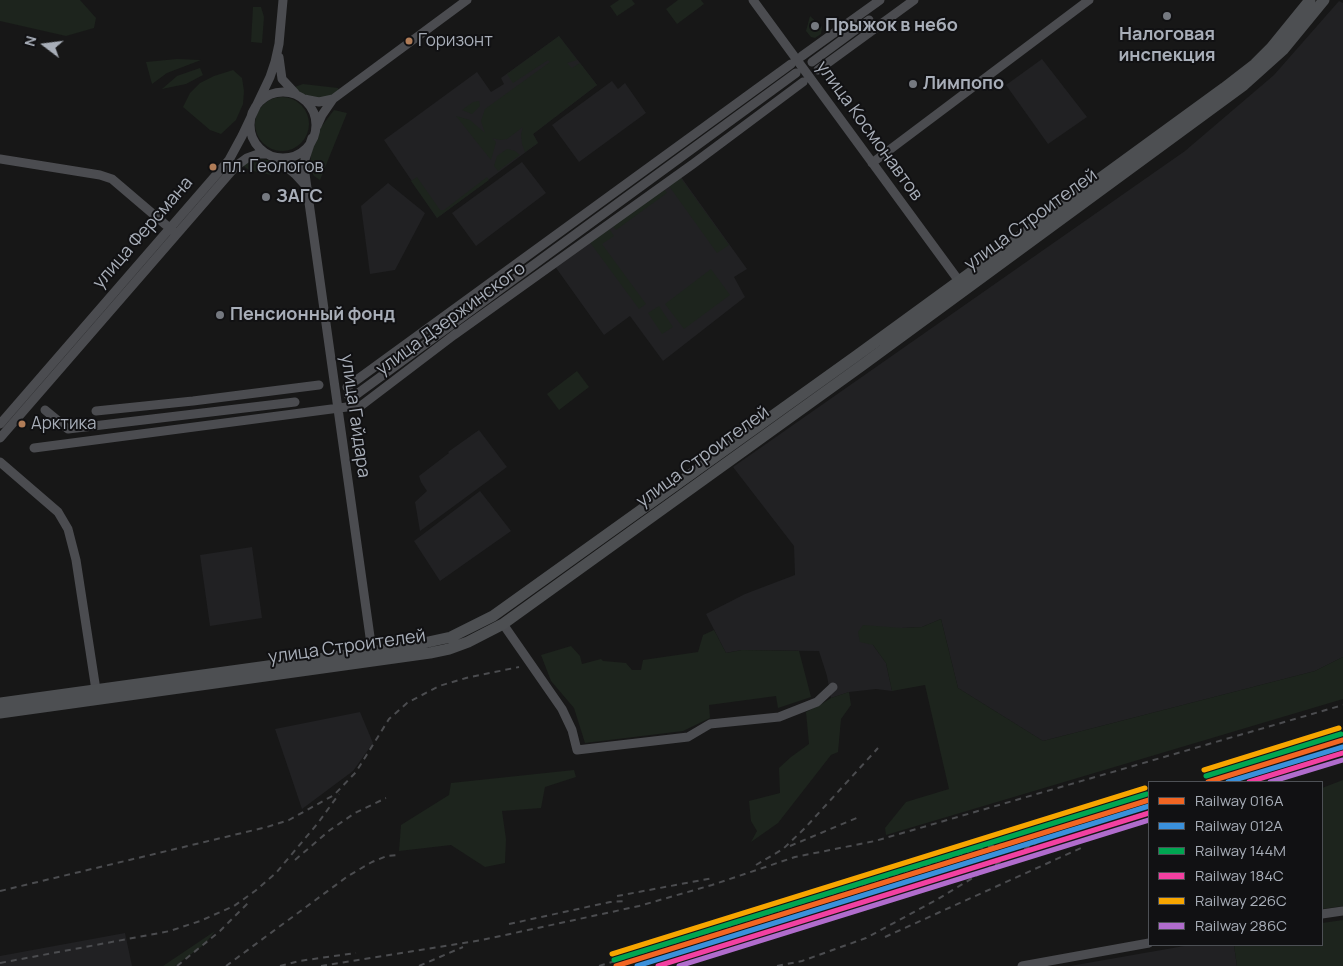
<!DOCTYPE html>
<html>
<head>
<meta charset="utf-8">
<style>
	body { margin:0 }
	#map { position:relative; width:1343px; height:966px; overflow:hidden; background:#171717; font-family:Manrope,sans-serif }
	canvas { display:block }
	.legend { position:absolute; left:1148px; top:781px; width:175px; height:165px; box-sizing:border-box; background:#111113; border:1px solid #4d5055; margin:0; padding:6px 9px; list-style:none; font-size:15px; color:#a8aeb8 }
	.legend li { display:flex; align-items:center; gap:10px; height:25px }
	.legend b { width:25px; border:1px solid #4d5055 }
	.north { position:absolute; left:20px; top:20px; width:50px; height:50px; -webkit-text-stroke:4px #111113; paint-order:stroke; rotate:285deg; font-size:14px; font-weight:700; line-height:20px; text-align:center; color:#a8aeb8 }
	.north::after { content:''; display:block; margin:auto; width:18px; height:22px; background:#a8aeb8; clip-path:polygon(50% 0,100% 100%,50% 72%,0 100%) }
</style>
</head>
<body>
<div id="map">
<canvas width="1343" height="966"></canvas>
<ul class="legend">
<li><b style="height:6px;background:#f26522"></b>Railway 016А</li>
<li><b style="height:6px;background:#3a90db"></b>Railway 012А</li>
<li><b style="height:6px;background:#00a651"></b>Railway 144М</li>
<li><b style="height:6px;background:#f240a1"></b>Railway 184С</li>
<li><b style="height:6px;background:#f7a600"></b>Railway 226С</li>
<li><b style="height:6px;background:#b06ccc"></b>Railway 286С</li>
</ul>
<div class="north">N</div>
</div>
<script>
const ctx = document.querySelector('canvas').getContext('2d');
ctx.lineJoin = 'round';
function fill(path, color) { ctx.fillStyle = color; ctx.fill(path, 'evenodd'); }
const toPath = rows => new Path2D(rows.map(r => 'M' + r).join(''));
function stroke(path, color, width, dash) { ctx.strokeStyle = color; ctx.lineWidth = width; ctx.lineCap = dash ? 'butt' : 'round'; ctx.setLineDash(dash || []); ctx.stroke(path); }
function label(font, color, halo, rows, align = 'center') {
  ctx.font = font + ' Manrope,sans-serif'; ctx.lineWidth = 4; ctx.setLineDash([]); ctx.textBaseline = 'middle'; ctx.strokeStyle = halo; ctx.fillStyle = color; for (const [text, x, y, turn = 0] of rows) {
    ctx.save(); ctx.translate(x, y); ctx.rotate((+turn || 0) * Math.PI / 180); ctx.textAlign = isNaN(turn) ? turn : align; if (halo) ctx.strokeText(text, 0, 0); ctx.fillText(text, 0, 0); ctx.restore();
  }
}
fill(toPath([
	[1339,1,1343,3,1343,657,1315,671,1043,741,958,688,941,619,922,627,902,628,873,645,886,663,892,691,876,689,849,692,831,698,827,676,819,651,742,650,726,653,706,614,745,594,795,575,794,546,733,467,1185,151,1274,75],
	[559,36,597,85,533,134,538,143,437,218,384,140,477,72,491,92,504,84,501,78],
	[1042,59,1087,117,1048,144,1006,85],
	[612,81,618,89,625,83,646,113,579,162,552,125],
	[522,162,546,193,476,246,452,213],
	[681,177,747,269,734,277,745,297,663,361,630,316,604,335,554,265],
	[388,183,425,213,395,270,370,274,361,206],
	[479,430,507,467,420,531,415,502,427,491,421,482,419,476,449,453,448,452],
	[480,491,511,531,440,581,414,541],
	[252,547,262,618,210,626,200,555],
	[360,712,373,743,353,771,302,809,275,729],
	[125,933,132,966,0,966,0,956],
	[1190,945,1234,945,1237,966,1070,966]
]), '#212123');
fill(toPath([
	[0,0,80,0,96,18,94,28,66,36,0,21],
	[619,0,632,0,635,4,617,16,610,6],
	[678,0,701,0,704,4,677,24,666,9],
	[253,7,261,7,264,17,262,43,251,42],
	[810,16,822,27,821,34,815,38,811,37,806,31],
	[559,36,577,60,567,63,572,68,580,63,597,85,533,134,538,143,525,152,522,144,521,134,523,127,507,139,500,140,492,138,496,142,491,160,456,116,470,120,485,133,481,121,485,109,550,62,548,60,513,83,507,74],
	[177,59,201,60,167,73,152,84,146,62],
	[200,68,203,75,186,84,162,89,177,76],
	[233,70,242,78,244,91,243,104,236,120,221,134,210,130,183,107,190,93,200,83,214,76],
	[303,84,338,88,339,92,321,99,302,94,292,88],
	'255 124a27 27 0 1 1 54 0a27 27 0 1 1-54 0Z',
	[479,101,480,106,472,114,462,110,473,102],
	[334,110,347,113,320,180,314,176,310,169,311,154,318,131],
	[507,149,515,151,520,155,498,171,494,166,497,156],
	[255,159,269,160,271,175,249,170,242,165],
	[417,177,440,210,444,210,487,177,489,180,437,218,411,181],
	[680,177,729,245,717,253,669,186],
	[662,187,667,193,616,230,611,224],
	[608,227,614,236,602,244,646,304,639,309,589,241],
	[711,269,730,295,684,329,665,304],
	[659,306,673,327,662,334,648,313],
	[577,371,589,387,559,410,547,394],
	[941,619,958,688,1043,741,1315,671,1343,657,1343,699,886,835,885,828,906,802,949,789,925,685,892,691,886,663,873,645,860,642,858,632,863,625,902,628,922,627],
	[714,630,726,653,742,650,799,651,811,697,778,708,776,696,709,705,710,718,683,731,585,743,574,708,551,681,541,655,571,646,580,656,582,664,601,659,603,661,626,663,632,670,641,670,643,660,698,652,703,635],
	[849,692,851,705,841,719,838,752,831,755,778,823,751,842,757,831,751,821,749,801,780,793,779,768,791,757,809,744,806,712,820,705,831,698],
	[574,770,576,777,545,787,541,808,502,811,506,839,505,863,485,867,451,845,399,851,401,825,449,795,451,783],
	[1343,780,1343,906,1322,909,1322,788],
	[1343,920,1343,966,1237,966,1234,945,1322,945,1322,923],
	[215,931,205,944,175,966,163,966]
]), '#1d241d');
stroke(toPath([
	[753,0,959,281],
	[802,56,880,0],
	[279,57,282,79,295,93],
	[812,62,869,20],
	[818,70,914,0],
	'250 125a33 33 0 1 1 66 0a33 33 0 1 1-66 0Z',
	[304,99,319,102,333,99],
	[317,126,322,115,333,99,467,0],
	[312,138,305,159,305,174,372,651],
	[275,157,295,174,306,186],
	[0,159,100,175,112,179,173,231],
	[872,163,1089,0],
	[347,387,791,64],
	[348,395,357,394,796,73],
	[45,410,68,429,295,402],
	[96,411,193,401,319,385],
	[0,424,229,160,242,136,270,77,275,62,279,44,283,0],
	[0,438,236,166,247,158,258,154,266,154],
	[34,448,362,405,454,335,693,164,803,82],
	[0,462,58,512,68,529,76,560,96,690],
	[503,624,562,709,572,730,577,750,688,737,710,724,779,717,817,702,833,687],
	[1322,914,1343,911],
	[1022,966,1149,943]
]), '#4b4c50', 9);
stroke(toPath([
	[0,703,405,647,451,637,493,616,856,356,1224,88,1255,64,1271,48,1310,0],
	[0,713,430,653,449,649,468,642,503,624,864,364,1244,85,1283,50,1324,0]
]), '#4d4f52', 11);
stroke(toPath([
	[790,846,859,817],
	[295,860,330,830,355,813,386,798],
	[756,865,783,849,805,828,878,748],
	[0,891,267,827,289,820,334,795,356,772,389,719,407,703,439,686,466,678,519,667],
	[617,896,713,878],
	[509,924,610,902,626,901],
	[885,937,1081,848],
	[0,963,170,931,200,921,234,906,255,891,276,873,318,823,339,794],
	[177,966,220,931,249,902],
	[226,966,348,876,372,862,387,856,398,855],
	[280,966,299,961,356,953],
	[321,966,482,940,639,906,712,885,795,857,875,841,1343,705],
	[419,966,463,947],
	[599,966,980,848,1011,843],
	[777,966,802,961,866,938,938,899,989,868,1049,836]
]), '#4b4c4f', 2, [6, 5]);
stroke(toPath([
	[1208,782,1343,740],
	[616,966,1149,800]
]), '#f26522', 5);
stroke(toPath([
	[1228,782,1343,747],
	[637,966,1149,806]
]), '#3a90db', 5);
stroke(toPath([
	[1206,776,1341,734],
	[614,960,1147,794]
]), '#00a651', 5);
stroke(toPath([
	[1249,782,1343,753],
	[658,966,1149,813]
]), '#f240a1', 5);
stroke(toPath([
	[1204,770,1339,728],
	[612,954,1145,788]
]), '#f7a600', 5);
stroke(toPath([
	[1270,782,1343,760],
	[679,966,1149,820]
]), '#b06ccc', 5);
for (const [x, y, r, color] of [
	[1167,16,5,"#757980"],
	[815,26,5,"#757980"],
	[409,41,4.5,"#b07c57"],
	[913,84,5,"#757980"],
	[213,167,4.5,"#b07c57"],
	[266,197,5,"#757980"],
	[220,315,5,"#757980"],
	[22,424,4.5,"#b07c57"]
]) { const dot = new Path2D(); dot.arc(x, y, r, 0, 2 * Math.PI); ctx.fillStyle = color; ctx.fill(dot); stroke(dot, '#111113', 2); }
label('17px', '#a8aeb8', '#111113', [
	["Горизонт",418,41],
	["пл. Геологов",222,167],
	["Арктика",31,424]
], 'left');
label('bold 18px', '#a8aeb8', '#111113', [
	["Прыжок в небо",825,26],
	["Налоговая",1167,35,"center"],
	["инспекция",1167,56,"center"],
	["Лимпопо",923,84],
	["ЗАГС",276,197],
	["Пенсионный фонд",230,315]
], 'left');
label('18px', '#a8aeb8', '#111113', [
	["улица Космонавтов",869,131,54],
	["улица Строителей",1031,220,-36],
	["улица Ферсмана",143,233,-49],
	["улица Дзержинского",451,319,-36],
	["улица Гайдара",355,416,82],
	["улица Строителей",703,457,-36],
	["улица Строителей",347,647,-8]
]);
</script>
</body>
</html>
